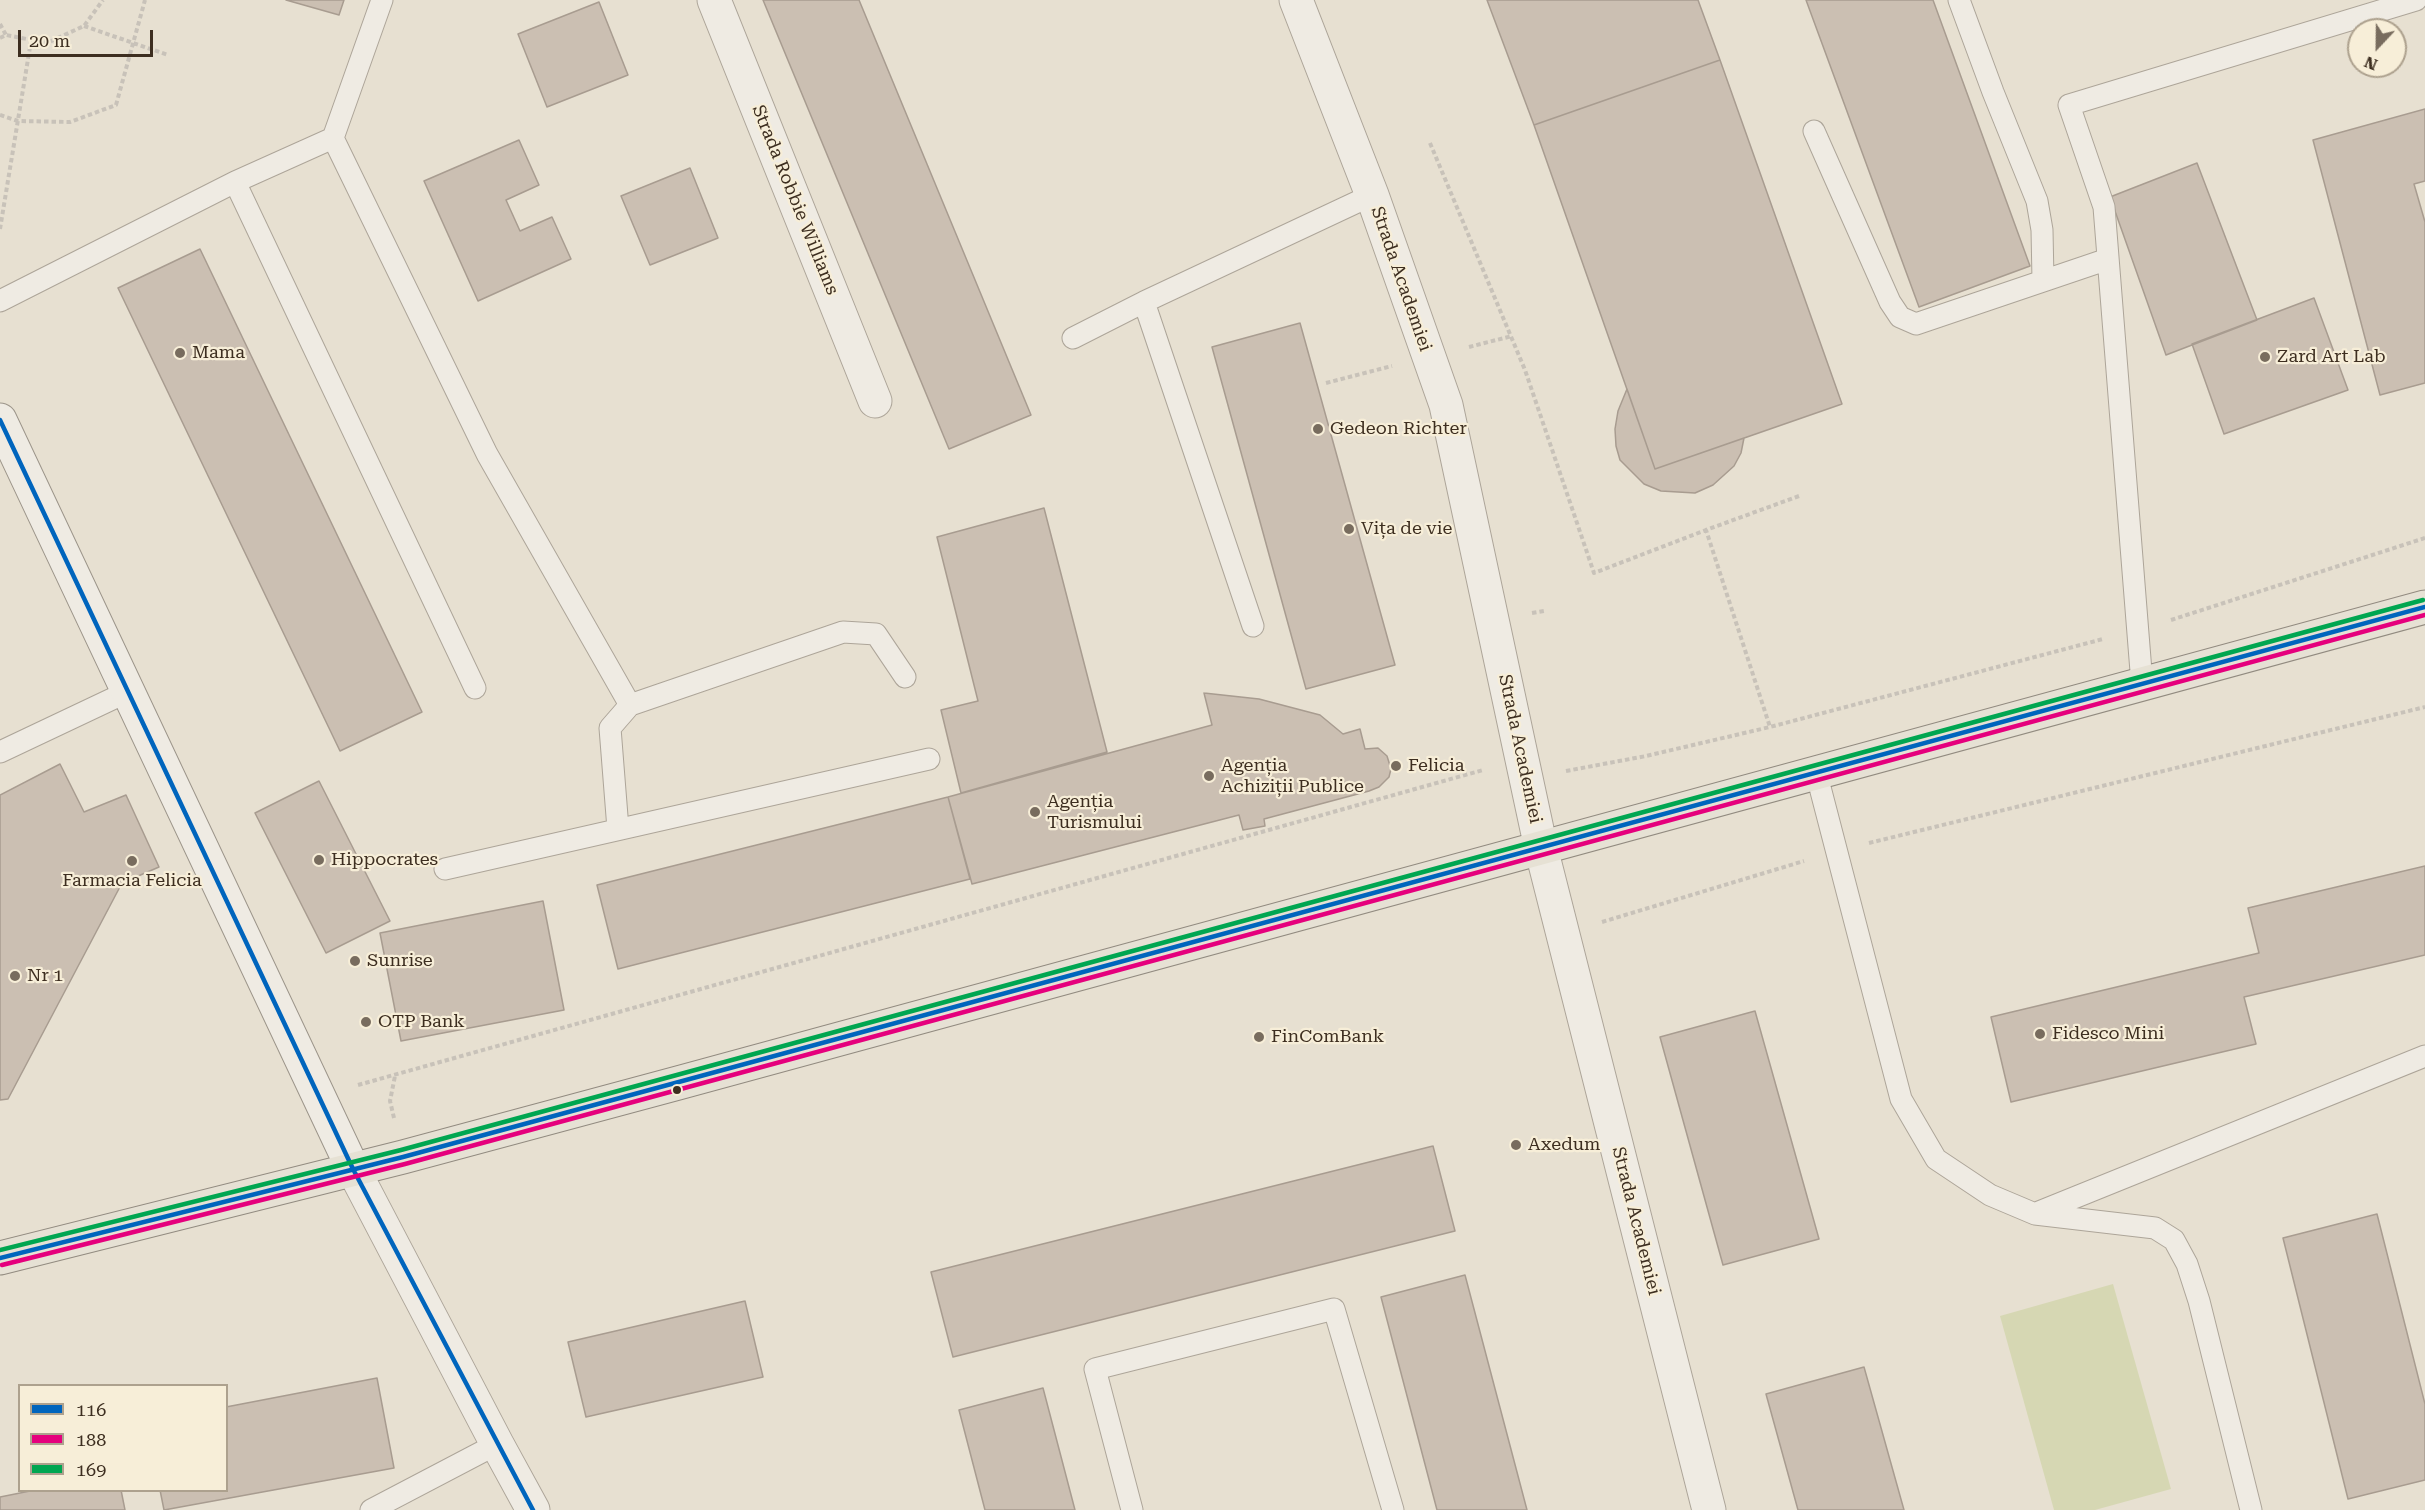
<!DOCTYPE html>
<html>
<head>
<meta charset="utf-8">
<style>
	body { margin:0 }
	#map { position:relative; width:2425px; height:1510px; overflow:hidden; background:#e7e0d1; font-family:"Roboto Serif",serif }
	canvas { display:block }
	.legend { position:absolute; left:18px; top:1384px; width:210px; height:108px; box-sizing:border-box; background:#f7eed8; border:2px solid #ada18e; margin:0; padding:8px 10px; list-style:none; font-size:18px; color:#3d2e20 }
	.legend li { display:flex; align-items:center; gap:12px; height:30px }
	.legend b { width:30px; border:2px solid #ada18e }
	.north { position:absolute; left:2347px; top:18px; width:60px; height:60px; box-sizing:border-box; background:#f7eed8; border:2px solid #ada18e; border-radius:50%; rotate:202deg; font-size:16px; font-weight:700; line-height:24px; text-align:center; color:#3d2e20 }
	.north::after { content:''; display:block; margin:auto; width:21px; height:27px; background:#786c5e; clip-path:polygon(50% 0,100% 100%,50% 72%,0 100%) }
	.scale { position:absolute; left:18px; top:30px; width:135px; height:27px; box-sizing:border-box; border:3px solid #3d2e20; border-top:0; padding-left:8px; font-size:18px; line-height:21px; white-space:nowrap; color:#3d2e20; -webkit-text-stroke:4px #f7eed8; paint-order:stroke }
</style>
</head>
<body>
<div id="map">
<canvas width="2425" height="1510"></canvas>
<ul class="legend">
<li><b style="height:8px;background:#0065bd"></b>116</li>
<li><b style="height:8px;background:#e5007d"></b>188</li>
<li><b style="height:8px;background:#00a651"></b>169</li>
</ul>
<div class="north">N</div>
<div class="scale">20 m</div>
</div>
<script>
const ctx = document.querySelector('canvas').getContext('2d');
ctx.lineJoin = 'round';
function fill(path, color) { ctx.fillStyle = color; ctx.fill(path, 'evenodd'); }
const toPath = rows => new Path2D(rows.map(r => 'M' + r).join(''));
function stroke(path, color, width, dash) { ctx.strokeStyle = color; ctx.lineWidth = width; ctx.lineCap = dash ? 'butt' : 'round'; ctx.setLineDash(dash || []); ctx.stroke(path); }
function label(font, color, halo, rows, align = 'center') {
  ctx.font = font + ' "Roboto Serif",serif'; ctx.lineWidth = 4.5; ctx.setLineDash([]); ctx.textBaseline = 'middle'; ctx.strokeStyle = halo; ctx.fillStyle = color; for (const [text, x, y, turn = 0] of rows) {
    ctx.save(); ctx.translate(x, y); ctx.rotate((+turn || 0) * Math.PI / 180); ctx.textAlign = isNaN(turn) ? turn : align; if (halo) ctx.strokeText(text, 0, 0); ctx.fillText(text, 0, 0); ctx.restore();
  }
}
fill(toPath([
	[2113,1284,2171,1489,2095,1510,2054,1510,2000,1316]
]), '#d6d7b3');
const building = toPath([
	[286,0,344,0,339,15,286,0],
	[763,0,859,0,1031,415,949,449,763,0],
	[1487,0,1698,0,1720,60,1534,125,1487,0],
	[1806,0,1933,0,2030,266,1919,307,1806,0],
	[599,2,628,75,547,107,518,34,599,2],
	[1720,60,1842,404,1655,469,1534,125,1720,60],
	[2425,109,2425,181,2414,184,2425,222,2425,383,2380,395,2313,140,2425,109],
	[519,140,539,185,506,200,520,231,552,217,571,259,478,301,424,181,519,140],
	[2197,163,2257,320,2166,355,2110,197,2197,163],
	[690,168,718,238,650,265,621,196,690,168],
	[200,249,422,712,340,751,118,288,200,249],
	[2314,298,2348,390,2224,434,2192,344,2314,298],
	[1300,323,1395,665,1306,689,1212,347,1300,323],
	[1627,389,1655,469,1744,438,1741,453,1734,466,1713,485,1695,493,1661,491,1644,484,1620,460,1616,446,1615,429,1618,411,1627,389],
	[1044,508,1107,752,961,793,941,710,978,701,937,537,1044,508],
	[1204,693,1259,699,1320,715,1343,734,1360,729,1365,749,1378,748,1387,756,1391,769,1389,777,1379,787,1369,791,1264,819,1265,826,1243,830,1239,815,972,884,948,797,1212,725,1204,693],
	[60,764,84,812,126,795,159,867,122,883,8,1099,0,1100,0,795,60,764],
	[319,781,390,921,326,953,255,813,319,781],
	[948,797,970,879,618,969,597,885,948,797],
	[2425,866,2425,955,2244,997,2256,1044,2011,1102,1991,1017,2259,953,2248,908,2425,866],
	[543,901,564,1010,401,1041,380,933,543,901],
	[1755,1011,1819,1239,1723,1265,1660,1037,1755,1011],
	[1433,1146,1455,1231,953,1357,931,1272,1433,1146],
	[2377,1214,2425,1404,2425,1480,2348,1499,2283,1238,2377,1214],
	[1465,1275,1527,1510,1437,1510,1381,1297,1465,1275],
	[745,1301,763,1377,586,1417,568,1342,745,1301],
	[1864,1367,1904,1510,1798,1510,1766,1394,1864,1367],
	[377,1378,394,1468,164,1510,160,1490,226,1490,226,1407,377,1378],
	[1043,1388,1075,1510,985,1510,959,1410,1043,1388],
	[35,1490,121,1490,125,1510,0,1510,0,1497,35,1490]
]);
fill(building, '#cbbfb2');
stroke(building, '#a89c90', 1.5);
const service = toPath([
	[1959,0,1993,92,2037,201,2042,230,2043,280],
	[1814,131,1890,302,1900,317,1916,324,2108,259],
	[333,138,382,0],
	[235,182,333,138,487,454,630,705,610,728,618,829],
	[0,301,235,182,475,688],
	[1144,302,1253,626],
	[1073,338,1144,302,1372,195],
	[2142,684,2104,207,2069,105,2416,0],
	[630,705,843,632,876,634,905,677],
	[0,752,129,691],
	[1816,772,1901,1099,1936,1159,1990,1195,2035,1214,2155,1228,2174,1240,2187,1264,2199,1301,2251,1510],
	[445,869,929,759],
	[2039,1212,2425,1056],
	[371,1510,497,1444],
	[1132,1510,1095,1369,1334,1309,1393,1510]
]);
const minor = toPath([
	[714,0,875,401],
	[1541,848,1709,1510],
	[353,1169,497,1444,533,1510]
]);
const tertiary = toPath([
	[1296,0,1372,195,1446,405,1541,848]
]);
const secondary = toPath([
	[0,420,353,1169]
]);
const primary = toPath([
	[0,1258,403,1157,678,1083,2425,607]
]);
stroke(service, '#ada599', 23);
stroke(minor, '#ada599', 35);
stroke(tertiary, '#ada599', 35);
stroke(secondary, '#9c958a', 35);
stroke(primary, '#928b80', 35);
stroke(toPath([
	[0,24,6,35],
	[84,26,168,55],
	[0,38,6,35,47,43,84,26,103,0],
	[0,115,18,121,70,122,116,105,145,0],
	[1430,143,1525,370,1594,573,1706,530],
	[0,229,31,41],
	[1469,347,1512,336],
	[1326,383,1392,366],
	[1799,496,1706,530,1770,727,2103,639],
	[1532,613,1544,611],
	[2171,620,2425,538],
	[1566,771,1646,756,1770,727],
	[1869,843,2425,707],
	[1602,922,1804,861],
	[358,1085,1483,770],
	[394,1118,390,1101,395,1076]
]), '#c8c2b9', 4, [4.5, 3]);
stroke(service, '#efebe3', 21);
stroke(minor, '#efebe3', 33);
stroke(tertiary, '#efebe3', 33);
stroke(secondary, '#efebe3', 33);
stroke(primary, '#e6e1d4', 33);
stroke(toPath([
	[0,420,353,1169,533,1510],
	[0,1258,403,1157,2425,607]
]), '#0065bd', 4.5);
stroke(toPath([
	[2,1265,405,1164,2425,615]
]), '#e5007d', 4.5);
stroke(toPath([
	[0,1250,401,1150,2423,600]
]), '#00a651', 4.5);
for (const [x, y, r, color] of [
	[180,353,6,"#786c5e"],
	[2265,357,6,"#786c5e"],
	[1318,429,6,"#786c5e"],
	[1349,529,6,"#786c5e"],
	[1396,766,6,"#786c5e"],
	[1209,776,6,"#786c5e"],
	[1035,812,6,"#786c5e"],
	[319,860,6,"#786c5e"],
	[132,861,6,"#786c5e"],
	[355,961,6,"#786c5e"],
	[15,976,6,"#786c5e"],
	[366,1022,6,"#786c5e"],
	[2040,1034,6,"#786c5e"],
	[1259,1037,6,"#786c5e"],
	[677,1090,5,"#3d2e20"],
	[1516,1145,6,"#786c5e"]
]) { const dot = new Path2D(); dot.arc(x, y, r, 0, 2 * Math.PI); ctx.fillStyle = color; ctx.fill(dot); stroke(dot, '#f7eed8', 2); }
label('18px', '#3d2e20', '#f7eed8', [
	["Strada Robbie Williams",795,200,68],
	["Strada Academiei",1401,279,71],
	["Strada Academiei",1520,749,78],
	["Strada Academiei",1636,1221,76]
]);
label('18px', '#3d2e20', '#f7eed8', [
	["Mama",192,353],
	["Zard Art Lab",2277,357],
	["Gedeon Richter",1330,429],
	["Vița de vie",1361,529],
	["Agenția",1221,766],
	["Achiziții Publice",1221,787],
	["Felicia",1408,766],
	["Agenția",1047,802],
	["Turismului",1047,823],
	["Hippocrates",331,860],
	["Farmacia Felicia",132,881,"center"],
	["Sunrise",367,961],
	["Nr 1",27,976],
	["OTP Bank",378,1022],
	["Fidesco Mini",2052,1034],
	["FinComBank",1271,1037],
	["Axedum",1528,1145]
], 'left');
</script>
</body>
</html>
